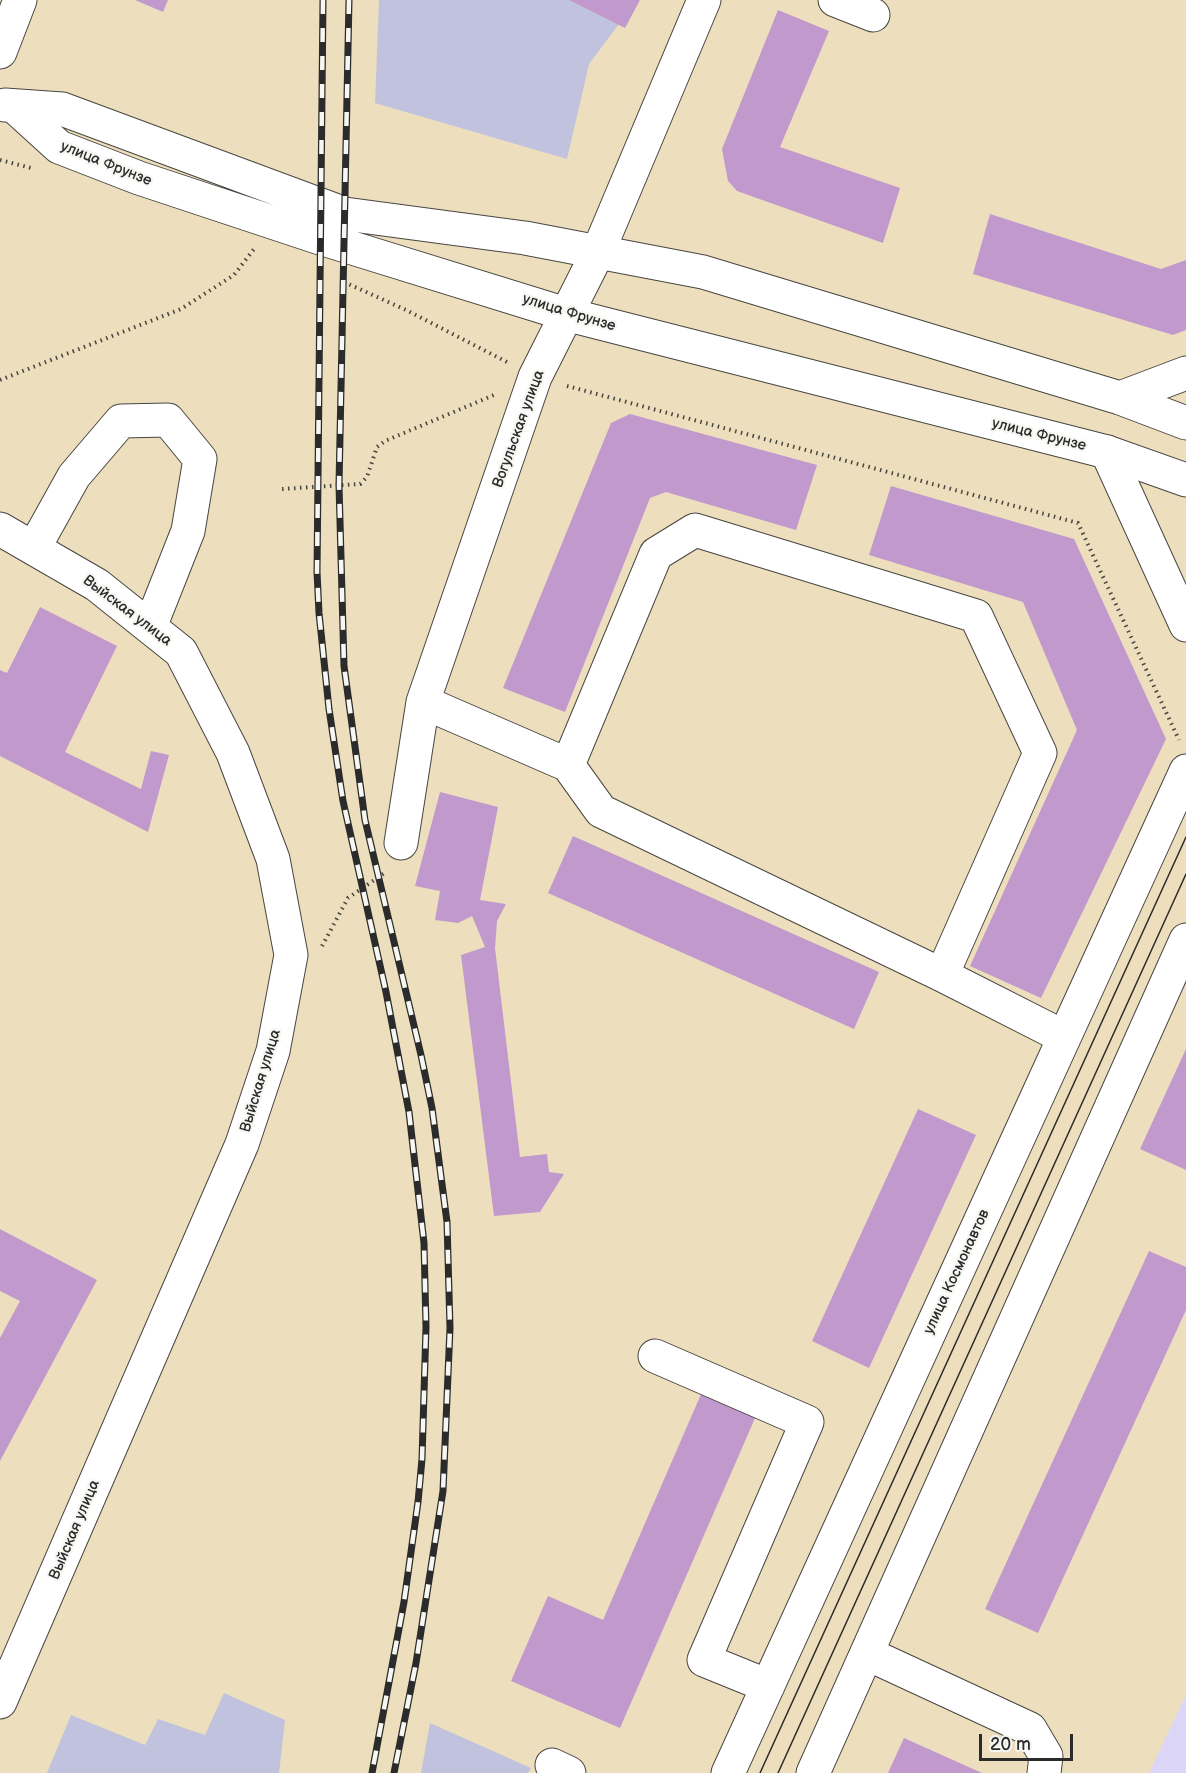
<!DOCTYPE html>
<html>
<head>
<meta charset="utf-8">
<style>
	body { margin:0 }
	#map { position:relative; width:1186px; height:1773px; overflow:hidden; background:#eddfbd; font-family:"Balsamiq Sans",sans-serif }
	canvas { display:block }
	.scale { position:absolute; left:979px; top:1734px; width:94px; height:27px; box-sizing:border-box; border:3px solid #2b2b2b; border-top:0; padding-left:8px; font-size:18px; line-height:21px; white-space:nowrap; color:#2b2b2b; -webkit-text-stroke:4px #f6f6f2; paint-order:stroke }
</style>
</head>
<body>
<div id="map">
<canvas width="1186" height="1773"></canvas>
<div class="scale">20 m</div>
</div>
<script>
const ctx = document.querySelector('canvas').getContext('2d');
ctx.lineJoin = 'round';
function fill(path, color) { ctx.fillStyle = color; ctx.fill(path, 'evenodd'); }
const toPath = rows => new Path2D(rows.map(r => 'M' + r).join(''));
function stroke(path, color, width, dash) { ctx.strokeStyle = color; ctx.lineWidth = width; ctx.lineCap = dash ? 'butt' : 'round'; ctx.setLineDash(dash || []); ctx.stroke(path); }
function label(font, color, halo, rows, align = 'center') {
  ctx.font = font + ' "Balsamiq Sans",sans-serif'; ctx.lineWidth = 4.5; ctx.setLineDash([]); ctx.textBaseline = 'middle'; ctx.strokeStyle = halo; ctx.fillStyle = color; for (const [text, x, y, turn = 0] of rows) {
    ctx.save(); ctx.translate(x, y); ctx.rotate((+turn || 0) * Math.PI / 180); ctx.textAlign = isNaN(turn) ? turn : align; if (halo) ctx.strokeText(text, 0, 0); ctx.fillText(text, 0, 0); ctx.restore();
  }
}
fill(toPath([
	[1186,1695,1186,1773,1149,1773]
]), '#dbd6f7');
fill(toPath([
	[379,0,637,0,589,64,567,159,375,103],
	[224,1693,285,1720,279,1773,47,1773,71,1715,145,1745,158,1719,205,1735],
	[430,1723,531,1768,528,1773,421,1773]
]), '#c1c2dd');
fill(toPath([
	[135,0,168,0,163,12],
	[569,0,640,0,625,28],
	[778,10,829,31,780,147,900,188,883,243,737,191,728,181,722,149],
	[990,214,1161,269,1186,260,1186,330,1173,335,973,274],
	[630,414,817,465,796,530,666,492,650,498,565,712,503,688,611,423],
	[891,486,1074,539,1166,739,1041,998,970,966,1077,730,1023,602,869,555],
	[40,607,117,646,65,752,141,789,151,751,169,755,148,832,0,756,0,670,7,673],
	[440,792,498,807,480,900,506,904,497,921,495,948,520,1157,547,1154,549,1172,564,1174,540,1212,494,1216,461,955,485,947,472,916,458,923,435,920,440,891,415,886],
	[573,836,879,972,854,1029,548,893],
	[1186,1049,1186,1170,1140,1149],
	[918,1109,976,1135,869,1368,812,1341],
	[0,1229,97,1280,0,1461,0,1338,20,1301,0,1291],
	[1149,1251,1186,1267,1186,1310,1038,1633,985,1609],
	[705,1385,759,1409,620,1728,511,1681,548,1596,603,1620],
	[904,1738,982,1773,888,1773]
]), '#c199cc');
const minor = toPath([
	[835,0,873,15],
	[0,52,20,0],
	[1107,452,1186,625],
	[34,548,74,476,121,421,168,420,200,459,188,531,150,627],
	[423,702,568,765,601,811,942,975,1064,1037],
	[568,765,656,554,695,530,976,616,1040,753,942,975],
	[401,843,423,702,535,377,598,252,704,0],
	[655,1356,807,1422,704,1660,768,1686],
	[868,1654,1030,1729,1046,1756,1044,1773],
	[552,1765,569,1773],
	[728,1773,1186,771],
	[813,1773,1186,940]
]);
const major = toPath([
	[5,105,62,109,345,214,525,238,703,272,1120,398,1186,423],
	[15,107,59,147,139,178,320,238,569,315,1107,452,1186,480],
	[1120,398,1186,373],
	[0,529,97,585,181,652,233,753,273,859,291,955,273,1051,242,1144,0,1702]
]);
stroke(minor, '#484641', 35);
stroke(major, '#484641', 35);
stroke(toPath([
	[0,160,31,168],
	[344,282,406,310,507,362],
	[0,380,181,309,234,275,254,249],
	[567,386,1078,523,1179,740],
	[282,489,360,484,367,477,377,447,385,441,494,395],
	[322,946,348,898,386,872]
]), '#484641', 4, [1.5, 4.5]);
stroke(minor, '#fff', 33);
stroke(major, '#fff', 33);
stroke(toPath([
	[760,1773,1186,837],
	[778,1773,1186,874]
]), '#2b2b2b', 1.5);
const rail = toPath([
	[323,0,317,572,319,613,329,709,343,801,386,992,409,1112,424,1243,426,1327,422,1459,418,1502,404,1602,372,1773],
	[349,0,339,485,344,666,365,820,421,1055,432,1108,447,1222,450,1328,443,1491,416,1663,394,1773]
]);
stroke(rail, '#2b2b2b', 7);
stroke(rail, '#f6f6f2', 4.5, [14]);
label('15px', '#2b2b2b', '#f6f6f2', [
	["улица Фрунзе",106,164,22],
	["улица Фрунзе",569,313,17],
	["Вогульская улица",519,429,-70],
	["улица Фрунзе",1039,435,14],
	["Выйская улица",127,611,37],
	["Выйская улица",261,1081,-73],
	["улица Космонавтов",957,1272,-65],
	["Выйская улица",75,1530,-67]
]);
</script>
</body>
</html>
